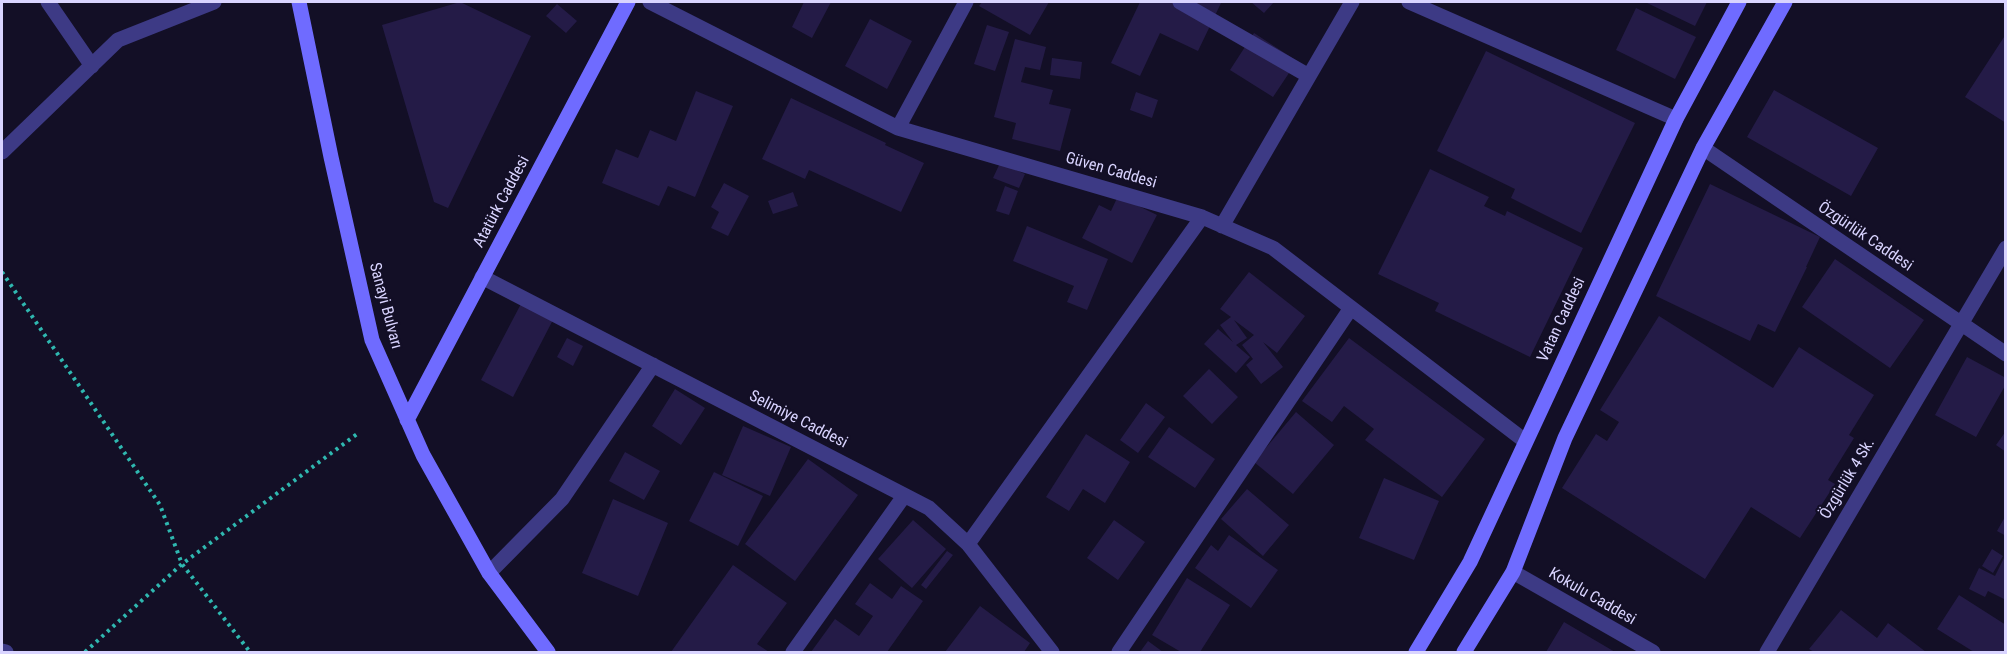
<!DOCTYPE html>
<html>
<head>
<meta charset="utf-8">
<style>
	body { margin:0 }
	#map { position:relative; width:2007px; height:654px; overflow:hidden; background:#130f26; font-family:"Roboto Condensed",sans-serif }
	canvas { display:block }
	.frame { position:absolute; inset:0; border:3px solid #d9d4ff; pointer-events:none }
</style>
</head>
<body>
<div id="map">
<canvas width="2007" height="654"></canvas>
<div class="frame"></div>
</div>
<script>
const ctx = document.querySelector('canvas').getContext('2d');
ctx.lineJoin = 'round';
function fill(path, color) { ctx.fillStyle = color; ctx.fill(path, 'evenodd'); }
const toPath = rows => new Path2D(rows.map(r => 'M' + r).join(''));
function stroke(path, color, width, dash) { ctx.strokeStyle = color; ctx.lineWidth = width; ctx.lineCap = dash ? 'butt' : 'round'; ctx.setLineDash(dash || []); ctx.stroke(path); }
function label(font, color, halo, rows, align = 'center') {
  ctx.font = font + ' "Roboto Condensed",sans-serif'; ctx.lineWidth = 4.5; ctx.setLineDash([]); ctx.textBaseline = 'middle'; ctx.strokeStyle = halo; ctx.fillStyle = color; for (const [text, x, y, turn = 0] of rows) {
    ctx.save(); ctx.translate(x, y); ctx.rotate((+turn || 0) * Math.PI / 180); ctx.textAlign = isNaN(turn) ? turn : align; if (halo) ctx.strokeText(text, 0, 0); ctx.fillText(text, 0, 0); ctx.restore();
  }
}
fill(toPath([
	[460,2,531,36,448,208,434,202,382,25],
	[804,2,831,2,812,38,792,27],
	[982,2,1049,2,1030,35,979,6],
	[1140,2,1218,2,1221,3,1198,51,1160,33,1140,76,1111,63],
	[1251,2,1274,2,1264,13],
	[1645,2,1707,2,1695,26],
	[557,4,577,21,566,33,546,16],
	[1636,8,1696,37,1675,79,1616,50],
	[870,19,912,41,887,89,845,66],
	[987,25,1009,32,995,71,974,64],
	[1254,33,1297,61,1273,97,1230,70],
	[2006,34,2006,123,1965,97],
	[1015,39,1046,47,1040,70,1025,67,1021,82,1053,90,1049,104,1071,109,1060,151,1012,139,1016,123,994,117],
	[1486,51,1635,123,1581,233,1511,198,1515,189,1437,151],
	[1052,58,1082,62,1080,79,1050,75],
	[1774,90,1878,148,1851,196,1747,137],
	[696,91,733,106,695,197,668,186,659,206,602,183,616,149,638,158,650,130,676,141],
	[1136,92,1158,100,1152,118,1130,110],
	[791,98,886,143,885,145,924,163,901,212,809,170,805,179,762,159],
	[1000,163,1025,174,1019,188,993,178],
	[1430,169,1489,197,1484,206,1505,216,1507,211,1583,248,1530,357,1435,311,1439,303,1378,274],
	[724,183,749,196,728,236,711,228,719,212,711,207],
	[1710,184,1820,237,1806,267,1807,267,1775,332,1758,324,1750,341,1656,296],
	[1005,186,1018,191,1009,215,996,211],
	[793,192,798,206,773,214,768,201],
	[1118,196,1157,215,1132,263,1082,238,1099,205,1111,211],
	[1027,226,1108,259,1087,310,1067,302,1074,286,1013,261],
	[1835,259,1924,320,1890,368,1802,307],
	[1249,272,1305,316,1277,353,1263,342,1283,367,1261,384,1246,365,1253,359,1242,345,1254,335,1234,320,1247,338,1236,345,1250,357,1236,373,1204,344,1218,329,1233,342,1220,325,1231,317,1220,309],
	[523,300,555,316,513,397,481,380],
	[1659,316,1773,388,1799,347,1874,395,1849,435,1854,438,1828,480,1835,484,1800,538,1751,507,1705,579,1562,488,1596,434,1607,441,1619,422,1600,410],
	[567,338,583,346,573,366,557,357],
	[1349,338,1485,439,1442,497,1365,440,1374,429,1344,406,1332,422,1302,401],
	[1967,357,2006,378,2006,384,1976,437,1935,415],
	[1209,369,1238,397,1212,424,1183,396],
	[675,389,705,408,681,445,652,426],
	[1146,403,1165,417,1138,453,1120,440],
	[1296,412,1334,445,1293,494,1254,462],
	[743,426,791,447,770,496,722,475],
	[1169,427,1215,459,1195,488,1148,457],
	[2006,431,2006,452,1996,445],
	[1086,434,1130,462,1105,503,1083,489,1069,511,1046,497],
	[625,452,660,471,644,500,609,481],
	[808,459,858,495,795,581,745,544],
	[714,472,763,496,738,546,689,521],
	[1384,478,1439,501,1414,560,1359,538],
	[1247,489,1289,525,1263,556,1221,519],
	[613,499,668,523,638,596,582,573],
	[2006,515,2006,536,1997,531],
	[913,520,946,549,912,588,878,559],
	[1114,520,1145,542,1118,580,1087,558],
	[1229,535,1278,570,1251,608,1195,568,1211,545,1218,551],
	[1992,549,2003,556,1993,573,1982,566],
	[947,551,953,555,926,589,921,585],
	[2006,554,2006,600,1988,591,1985,597,1969,589,1979,568,1995,576],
	[733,565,787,603,757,644,769,652,671,652],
	[1187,578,1230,605,1200,652,1181,652,1152,635],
	[870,583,892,599,901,586,923,601,887,652,811,652,835,619,859,636,873,616,855,604],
	[1959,595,2006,625,2006,652,1974,652,1937,629],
	[980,606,1030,643,1024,652,945,652],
	[1841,610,1877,638,1888,623,1926,652,1814,652,1809,649],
	[1564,622,1615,652,1546,652],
	[1148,641,1163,652,1140,652]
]), '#241b47');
stroke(toPath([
	[2,272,160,505,182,564,250,652],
	[85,652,182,564,357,434]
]), '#2fb8b0', 4, [3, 4.5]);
stroke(toPath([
	[48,2,92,66],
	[650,2,898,128,1202,217,1273,248,1525,441],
	[1180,2,1309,76],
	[1409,2,1676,119],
	[898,128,966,2],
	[1703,148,2006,354],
	[2,152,118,40,214,2],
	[1222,226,1352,2],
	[482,277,929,508,968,544,1052,652],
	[968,544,1202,217],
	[1513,572,1653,652],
	[489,573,562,499,653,365],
	[2,651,6,652],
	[793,652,904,496],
	[1119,652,1351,308],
	[1767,652,2006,248]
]), '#3d3a85', 15);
stroke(toPath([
	[299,2,331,157,372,340,423,455,489,573,548,652],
	[407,420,628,2],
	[1416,652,1470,562,1676,119,1739,2],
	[1464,652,1513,572,1565,438,1703,148,1785,2]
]), '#6f6bff', 15);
label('16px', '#d9d4ff', '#130f26', [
	["Güven Caddesi",1111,171,16],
	["Atatürk Caddesi",502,202,-62],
	["Özgürlük Caddesi",1865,237,34],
	["Sanayi Bulvarı",385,306,75],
	["Vatan Caddesi",1562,320,-65],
	["Selimiye Caddesi",798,420,27],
	["Özgürlük 4 Sk.",1848,479,-59],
	["Kokulu Caddesi",1592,597,30]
]);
</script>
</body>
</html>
